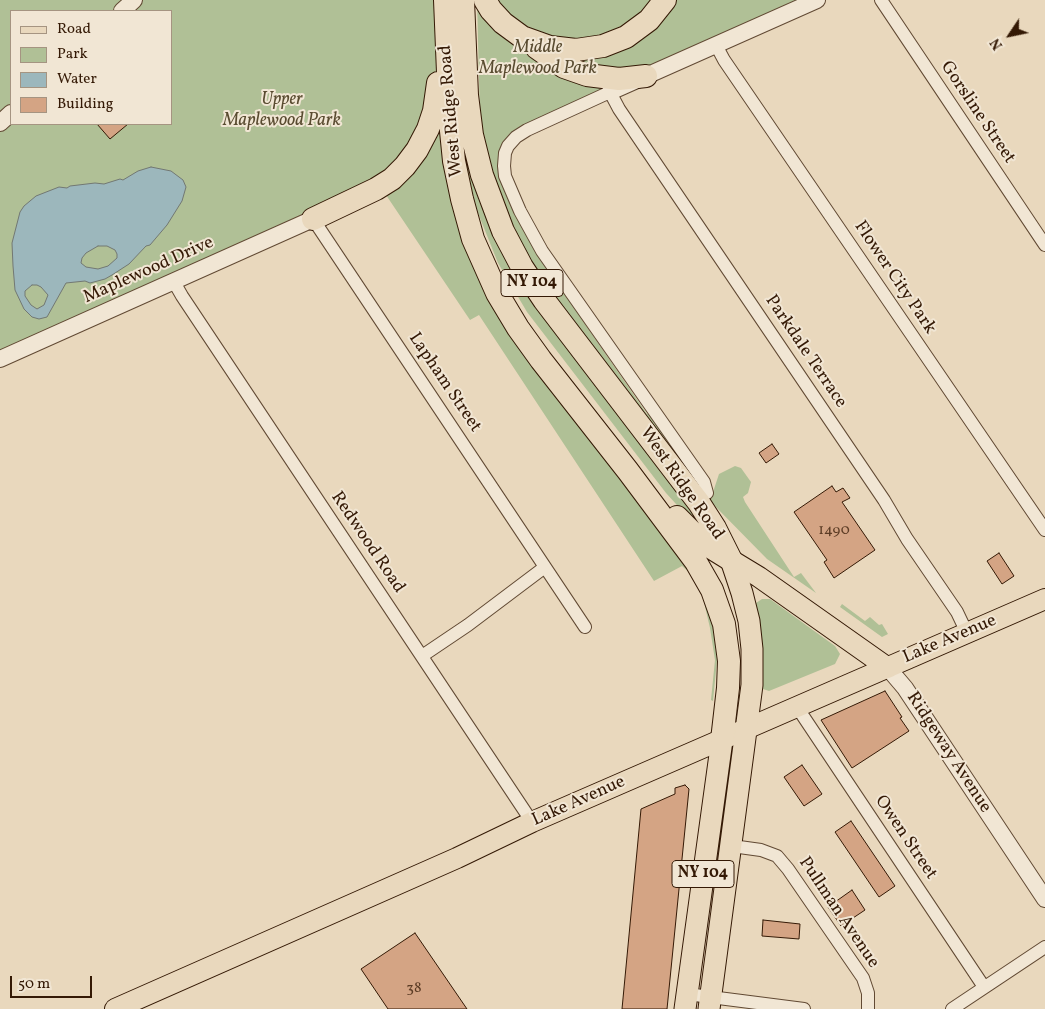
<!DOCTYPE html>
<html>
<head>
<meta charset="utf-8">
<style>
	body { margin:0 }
	#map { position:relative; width:1045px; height:1009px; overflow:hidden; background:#e9d8bd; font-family:Vollkorn,serif }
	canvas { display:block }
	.legend { position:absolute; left:10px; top:10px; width:162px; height:115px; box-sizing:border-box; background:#f1e6d4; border:1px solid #a59481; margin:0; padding:6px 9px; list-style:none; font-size:15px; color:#341905 }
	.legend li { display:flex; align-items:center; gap:10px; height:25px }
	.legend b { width:25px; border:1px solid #a59481 }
	.north { position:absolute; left:985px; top:10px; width:50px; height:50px; -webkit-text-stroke:4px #f1e6d4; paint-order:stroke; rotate:236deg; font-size:14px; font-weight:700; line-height:20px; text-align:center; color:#341905 }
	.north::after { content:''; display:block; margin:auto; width:18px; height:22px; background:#341905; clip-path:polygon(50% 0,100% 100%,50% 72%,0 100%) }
	.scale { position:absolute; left:10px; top:976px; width:82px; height:22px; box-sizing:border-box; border:2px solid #341905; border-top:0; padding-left:6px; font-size:15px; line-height:18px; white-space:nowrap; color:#341905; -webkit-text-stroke:4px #f1e6d4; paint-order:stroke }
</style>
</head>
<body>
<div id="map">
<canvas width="1045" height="1009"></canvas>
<ul class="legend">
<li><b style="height:6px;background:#e9d8bd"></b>Road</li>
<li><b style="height:14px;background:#b0c096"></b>Park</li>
<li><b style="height:14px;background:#9cb7bc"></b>Water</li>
<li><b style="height:14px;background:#d4a484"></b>Building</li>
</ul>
<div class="north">N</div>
<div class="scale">50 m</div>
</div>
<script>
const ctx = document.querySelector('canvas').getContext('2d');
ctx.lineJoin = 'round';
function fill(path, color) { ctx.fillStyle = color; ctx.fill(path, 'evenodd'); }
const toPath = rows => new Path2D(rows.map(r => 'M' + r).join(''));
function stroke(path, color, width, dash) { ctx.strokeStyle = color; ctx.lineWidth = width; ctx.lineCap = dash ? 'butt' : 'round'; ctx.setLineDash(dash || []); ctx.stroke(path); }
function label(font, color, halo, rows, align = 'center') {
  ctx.font = font + ' Vollkorn,serif'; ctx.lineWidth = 4; ctx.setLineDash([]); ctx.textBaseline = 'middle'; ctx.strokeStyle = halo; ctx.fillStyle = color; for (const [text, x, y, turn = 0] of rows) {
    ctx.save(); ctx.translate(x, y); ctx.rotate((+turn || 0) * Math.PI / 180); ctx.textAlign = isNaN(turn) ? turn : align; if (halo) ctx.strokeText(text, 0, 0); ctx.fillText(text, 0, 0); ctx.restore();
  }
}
fill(toPath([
	[0,0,442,0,438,79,406,166,0,359],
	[11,11,171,11,171,124,11,124],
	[477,0,817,0,503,144,499,154,498,171,543,263,647,414,651,414,700,486,543,282,519,242,492,175,480,119],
	[440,124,461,233,690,561,705,598,713,628,717,660,713,701,711,700,715,660,710,628,703,598,691,574,682,566,654,581,479,315,470,320,384,192],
	[459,134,479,201,514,275,712,537,686,515,666,493,527,312,498,263,476,208],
	[735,466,741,468,751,482,748,493,743,497,745,502,794,577,801,573,816,593,767,559,710,501,719,474],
	[762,599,770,599,835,646,840,654,835,664,769,691,763,689,756,603],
	[842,604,865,621,870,617,879,625,882,624,888,634,882,637,840,607]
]), '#b0c096');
const water = toPath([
	[151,167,171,171,183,180,186,187,182,201,167,225,150,245,146,246,129,264,112,275,105,279,90,283,85,281,66,283,47,317,39,319,32,317,24,309,15,290,13,266,12,243,20,212,24,206,36,196,59,187,67,188,70,186,95,183,104,184,120,179,123,180,138,171,151,167],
	[98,246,107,246,115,250,117,254,117,258,108,266,98,269,86,267,81,263,82,258,86,253,98,246],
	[32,285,37,285,41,287,48,295,44,305,37,309,31,305,25,296,25,291,32,285]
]);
fill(water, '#9cb7bc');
stroke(water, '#727873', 1);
const building = toPath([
	[97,124,128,124,110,139,97,124],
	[772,444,779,454,766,463,759,453,772,444],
	[832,486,836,492,843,488,850,498,842,502,875,550,834,578,824,562,827,560,794,512,832,486],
	[999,553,1014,576,1002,584,987,561,999,553],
	[885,691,902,717,900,718,909,731,852,768,821,720,885,691],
	[802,765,822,794,804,806,784,777,802,765],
	[685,785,689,789,667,1009,622,1009,641,809,675,794,675,788,685,785],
	[851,821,895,886,879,897,835,832,851,821],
	[852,890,865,910,841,926,828,907,852,890],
	[763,920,800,924,799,939,762,936,763,920],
	[415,933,467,1009,388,1009,361,969,415,933]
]);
fill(building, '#d4a484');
stroke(building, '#341905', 1);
const minor = toPath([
	[881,0,1045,245],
	[716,45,724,60,1045,530],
	[313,219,585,627],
	[174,282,182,296,532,822],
	[707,493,704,482,542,251,520,211,505,176,504,166,505,153,508,146,516,137,527,130,610,92,619,109,884,500,907,539,957,612,967,633],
	[422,656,468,625,545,567],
	[797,707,984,987],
	[732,846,761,850,777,856,788,869,863,978,868,993,868,1009],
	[687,994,804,1009],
	[952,1009,1045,947]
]);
const tertiary = toPath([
	[122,11,134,0],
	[610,92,817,0],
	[0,123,11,113],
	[0,359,313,219],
	[888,668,905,688,1045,899]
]);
const primary = toPath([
	[731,560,759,577,888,668],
	[115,1009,457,858,532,822,1045,599]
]);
const trunk = toPath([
	[685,1009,722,740],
	[709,1009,752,685,752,649,749,621,742,593,731,560]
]);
const motorway = toPath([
	[445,0,450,121,454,161,462,199,473,239,497,293,518,328,541,360,628,471,696,562,712,590,724,624,729,661,728,688,722,740],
	[463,0,467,95,472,135,482,175,503,231,522,267,544,300,699,503,715,528,731,560],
	[485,0,491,10,503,23,522,37,550,47,576,50,603,46,626,37,649,20,665,0],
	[537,48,564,67,587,75,619,79,646,76],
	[313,219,376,189,392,179,405,166,417,150,428,129,434,111,438,83],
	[677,517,702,542,731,560]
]);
stroke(minor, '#614933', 14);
stroke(tertiary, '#614933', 18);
stroke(primary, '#341905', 22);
stroke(trunk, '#341905', 23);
stroke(motorway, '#341905', 24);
stroke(minor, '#f1e6d4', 12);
stroke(tertiary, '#f1e6d4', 16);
stroke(primary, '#e9d8bd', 20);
stroke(trunk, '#e9d8bd', 21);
stroke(motorway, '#e9d8bd', 22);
label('15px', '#5c3c25', null, [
	["1490",834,531],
	["38",414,989]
]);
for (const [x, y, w] of [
	[532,283,62],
	[703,874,62]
]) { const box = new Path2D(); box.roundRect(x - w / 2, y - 13.5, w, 27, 4); ctx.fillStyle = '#f1e6d4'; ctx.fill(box); stroke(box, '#341905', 1); }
label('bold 16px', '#341905', null, [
	["NY 104",532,283],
	["NY 104",703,874]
]);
label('italic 18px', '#594b30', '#f1e6d4', [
	["Middle",538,49],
	["Maplewood Park",538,70],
	["Upper",282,101],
	["Maplewood Park",282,122]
]);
label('18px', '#341905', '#f1e6d4', [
	["West Ridge Road",452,111,-95],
	["Gorsline Street",977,113,56],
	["Maplewood Drive",149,271,-24],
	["Flower City Park",894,278,56],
	["Parkdale Terrace",805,352,56],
	["Lapham Street",444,383,56],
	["West Ridge Road",681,484,55],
	["Redwood Road",367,543,56],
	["Lake Avenue",950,640,-23],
	["Ridgeway Avenue",948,753,57],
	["Lake Avenue",579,802,-24],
	["Owen Street",905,838,56],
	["Pullman Avenue",838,913,56]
]);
</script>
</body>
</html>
